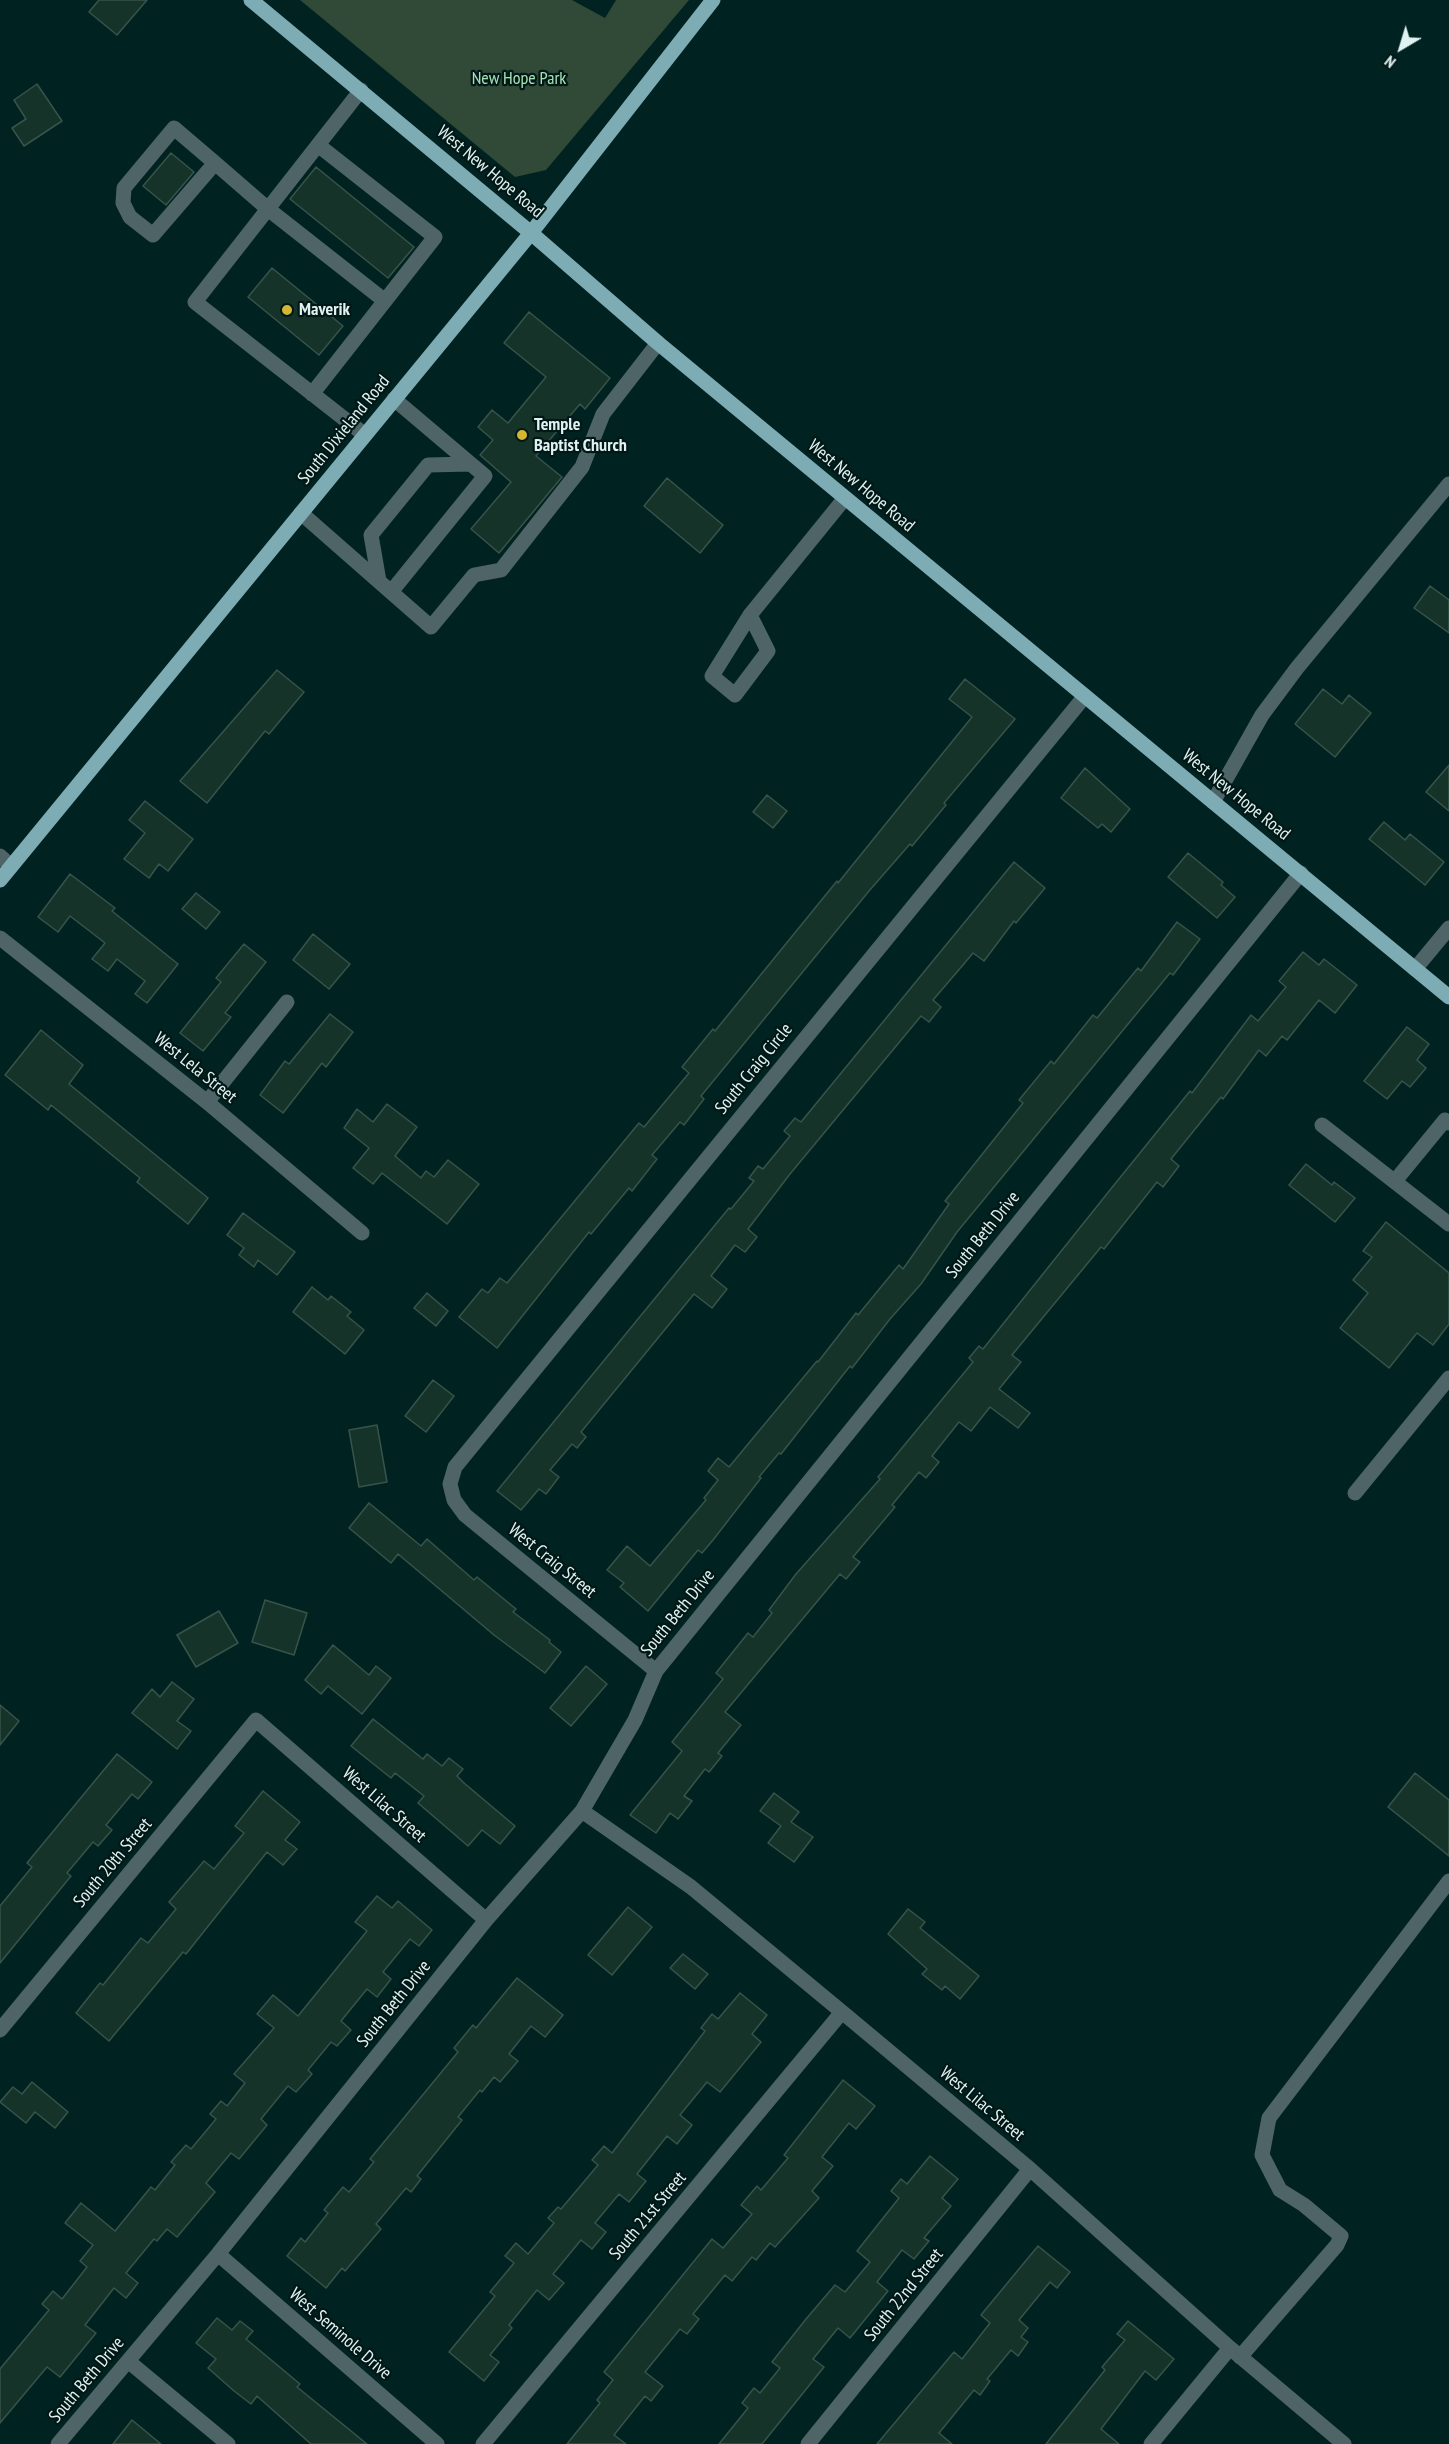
<!DOCTYPE html>
<html>
<head>
<meta charset="utf-8">
<style>
	body { margin:0 }
	#map { position:relative; width:1449px; height:2444px; overflow:hidden; background:#002221; font-family:"PT Sans Narrow",sans-serif }
	canvas { display:block }
	.north { position:absolute; left:1371px; top:18px; width:60px; height:60px; -webkit-text-stroke:4px #011817; paint-order:stroke; rotate:218deg; font-size:16px; font-weight:700; line-height:24px; text-align:center; color:#e0f2f1 }
	.north::after { content:''; display:block; margin:auto; width:21px; height:27px; background:#e0f2f1; clip-path:polygon(50% 0,100% 100%,50% 72%,0 100%) }
</style>
</head>
<body>
<div id="map">
<canvas width="1449" height="2444"></canvas>
<div class="north">N</div>
</div>
<script>
const ctx = document.querySelector('canvas').getContext('2d');
ctx.lineJoin = 'round';
function fill(path, color) { ctx.fillStyle = color; ctx.fill(path, 'evenodd'); }
const toPath = rows => new Path2D(rows.map(r => 'M' + r).join(''));
function stroke(path, color, width, dash) { ctx.strokeStyle = color; ctx.lineWidth = width; ctx.lineCap = dash ? 'butt' : 'round'; ctx.setLineDash(dash || []); ctx.stroke(path); }
function label(font, color, halo, rows, align = 'center') {
  ctx.font = font + ' "PT Sans Narrow",sans-serif'; ctx.lineWidth = 4.5; ctx.setLineDash([]); ctx.textBaseline = 'middle'; ctx.strokeStyle = halo; ctx.fillStyle = color; for (const [text, x, y, turn = 0] of rows) {
    ctx.save(); ctx.translate(x, y); ctx.rotate((+turn || 0) * Math.PI / 180); ctx.textAlign = isNaN(turn) ? turn : align; if (halo) ctx.strokeText(text, 0, 0); ctx.fillText(text, 0, 0); ctx.restore();
  }
}
fill(toPath([
	[300,0,572,0,605,18,616,0,689,0,546,170,515,177]
]), '#314937');
const building = toPath([
	[99,0,147,0,117,35,89,12,99,0],
	[37,84,62,121,24,146,12,128,26,119,14,100,37,84],
	[171,153,194,172,166,205,143,186,171,153],
	[316,167,414,247,388,278,290,199,316,167],
	[272,268,343,326,319,355,248,297,272,268],
	[529,312,610,378,585,409,580,404,536,456,562,477,499,553,471,529,511,482,480,455,493,440,478,427,492,410,508,423,546,377,504,343,529,312],
	[667,478,723,525,700,553,644,506,667,478],
	[1430,586,1449,600,1449,633,1414,608,1430,586],
	[277,670,304,692,269,734,265,731,207,803,180,781,277,670],
	[965,679,1015,719,944,803,946,805,912,846,910,844,869,891,701,1096,704,1099,684,1125,680,1122,652,1155,657,1159,632,1191,629,1188,591,1234,589,1232,497,1348,459,1317,482,1289,488,1293,500,1278,507,1283,639,1123,644,1127,689,1073,682,1067,713,1029,715,1031,837,881,838,883,972,717,949,699,965,679],
	[1323,689,1342,704,1349,695,1371,713,1335,757,1295,724,1323,689],
	[1449,765,1449,811,1426,792,1449,765],
	[1085,768,1130,809,1111,832,1102,824,1098,828,1061,798,1085,768],
	[767,795,787,811,773,828,753,812,767,795],
	[145,801,193,839,168,871,159,864,149,878,124,859,145,833,129,820,145,801],
	[1384,822,1405,840,1410,834,1444,862,1425,885,1369,839,1384,822],
	[1188,853,1223,882,1221,885,1235,897,1217,918,1168,877,1188,853],
	[1014,862,1045,888,1016,923,1014,921,984,961,973,953,963,965,933,1000,941,1007,929,1022,921,1016,790,1174,748,1229,757,1237,745,1252,735,1245,711,1276,727,1289,712,1308,694,1294,581,1432,586,1437,577,1448,572,1444,550,1470,559,1477,546,1494,539,1489,521,1510,497,1491,729,1208,731,1209,754,1181,749,1178,758,1166,763,1169,790,1136,784,1131,795,1118,801,1122,1014,862],
	[70,874,115,908,112,911,178,964,147,1003,135,994,145,981,117,959,108,971,92,959,105,943,70,916,58,932,38,917,70,874],
	[196,893,220,912,206,929,182,909,196,893],
	[1177,922,1200,939,1173,975,1170,973,957,1232,921,1284,890,1319,852,1368,850,1366,781,1454,779,1453,759,1477,761,1478,713,1540,702,1553,698,1550,648,1611,620,1587,624,1583,607,1570,627,1546,650,1566,706,1500,704,1498,718,1480,708,1471,718,1458,729,1467,817,1361,818,1362,856,1313,858,1315,899,1265,903,1269,949,1204,945,1201,1023,1103,1019,1100,1051,1061,1054,1064,1093,1015,1097,1018,1138,968,1141,971,1177,922],
	[313,934,350,964,329,989,293,960,313,934],
	[244,944,266,962,225,1013,231,1017,203,1051,180,1033,221,982,216,978,244,944],
	[1303,952,1319,965,1324,959,1357,985,1335,1013,1319,1000,1287,1040,1282,1036,1266,1056,1259,1050,1223,1099,1221,1097,1171,1159,1179,1166,1163,1187,1157,1182,1104,1249,1101,1247,1012,1355,1021,1362,999,1389,1030,1413,1018,1428,990,1407,971,1431,959,1422,932,1456,939,1462,926,1478,919,1472,892,1505,895,1507,853,1557,860,1562,846,1579,840,1574,725,1712,741,1725,718,1753,722,1756,709,1772,705,1769,684,1796,692,1801,678,1819,670,1813,656,1833,630,1815,682,1751,672,1742,723,1679,716,1673,748,1633,753,1637,772,1613,769,1610,796,1574,880,1479,878,1477,973,1362,969,1358,979,1346,983,1349,1110,1190,1190,1091,1192,1093,1251,1015,1258,1021,1286,987,1279,981,1303,952],
	[330,1014,353,1032,326,1067,322,1063,283,1113,260,1095,285,1061,289,1064,330,1014],
	[1407,1027,1429,1044,1417,1060,1426,1068,1410,1087,1402,1081,1387,1099,1364,1081,1407,1027],
	[41,1030,83,1065,69,1084,208,1198,188,1224,137,1182,140,1178,51,1105,48,1110,5,1075,41,1030],
	[387,1104,417,1127,395,1156,421,1178,426,1171,434,1177,448,1160,479,1184,447,1224,382,1173,373,1184,353,1168,369,1148,344,1128,357,1109,373,1122,387,1104],
	[1306,1164,1332,1185,1334,1182,1355,1198,1335,1222,1289,1185,1306,1164],
	[243,1213,295,1252,277,1275,258,1260,254,1267,239,1255,244,1248,227,1235,243,1213],
	[1386,1222,1449,1273,1449,1324,1433,1345,1417,1333,1389,1368,1340,1328,1368,1293,1353,1280,1372,1257,1363,1251,1386,1222],
	[312,1287,328,1300,331,1296,351,1312,347,1316,364,1330,345,1354,293,1312,312,1287],
	[427,1293,448,1311,436,1326,414,1308,427,1293],
	[433,1380,454,1396,426,1432,405,1416,433,1380],
	[377,1425,387,1482,359,1487,349,1430,377,1425],
	[369,1503,421,1546,427,1539,474,1580,477,1577,516,1609,513,1612,550,1640,549,1642,561,1652,545,1673,494,1635,398,1554,391,1563,349,1528,369,1503],
	[265,1600,307,1613,294,1655,252,1642,265,1600],
	[219,1611,238,1643,196,1667,177,1635,219,1611],
	[333,1645,369,1675,376,1666,391,1678,362,1714,328,1686,321,1694,305,1680,333,1645],
	[586,1666,607,1684,571,1726,550,1708,586,1666],
	[172,1682,194,1699,177,1721,191,1731,177,1749,132,1713,152,1689,160,1697,172,1682],
	[0,1705,19,1721,0,1745,0,1705],
	[373,1719,423,1759,427,1754,442,1766,449,1758,463,1769,457,1776,464,1783,515,1826,500,1844,482,1830,468,1846,418,1803,424,1796,395,1773,391,1778,351,1746,373,1719],
	[117,1754,152,1782,138,1799,132,1794,106,1825,112,1830,98,1846,93,1842,67,1873,71,1876,0,1963,0,1906,32,1867,27,1863,117,1754],
	[1415,1773,1449,1800,1449,1856,1388,1807,1415,1773],
	[263,1791,300,1822,285,1840,297,1849,283,1865,267,1852,186,1954,183,1952,109,2041,76,2013,100,1983,103,1985,141,1938,148,1943,176,1909,169,1902,204,1861,214,1869,244,1833,235,1826,263,1791],
	[774,1793,799,1812,791,1822,813,1837,794,1862,768,1843,781,1826,760,1811,774,1793],
	[377,1896,392,1908,398,1901,432,1930,419,1946,410,1939,383,1972,391,1979,377,1997,367,1989,341,2021,351,2030,337,2046,331,2042,308,2070,312,2074,296,2092,288,2086,261,2119,267,2125,239,2159,231,2153,206,2183,215,2192,177,2237,167,2229,157,2241,154,2239,126,2273,138,2283,126,2298,114,2288,85,2325,96,2333,60,2377,47,2367,0,2423,0,2369,49,2310,42,2304,53,2291,62,2299,87,2267,80,2261,93,2245,65,2223,81,2203,115,2231,151,2187,155,2190,175,2165,171,2162,186,2145,191,2149,216,2119,210,2114,221,2101,227,2106,245,2083,234,2074,274,2028,257,2014,273,1995,298,2016,367,1931,355,1922,377,1896],
	[628,1907,652,1927,612,1975,588,1955,628,1907],
	[908,1909,925,1922,920,1928,979,1976,960,1999,945,1986,942,1990,922,1974,927,1969,888,1934,908,1909],
	[683,1954,708,1974,695,1989,670,1968,683,1954],
	[517,1978,563,2015,545,2037,531,2026,509,2054,518,2061,500,2082,494,2077,482,2092,480,2090,458,2117,462,2120,417,2176,421,2179,411,2192,406,2188,376,2224,381,2229,345,2271,342,2268,326,2288,287,2256,301,2238,305,2242,328,2213,324,2210,343,2187,349,2192,374,2162,370,2159,458,2052,454,2048,473,2025,476,2028,517,1978],
	[740,1993,767,2015,752,2034,761,2042,720,2092,707,2082,680,2115,692,2125,677,2144,667,2136,637,2174,646,2181,629,2202,619,2194,595,2223,606,2232,592,2249,581,2240,553,2274,564,2283,549,2300,537,2290,509,2325,512,2328,490,2355,499,2362,484,2381,449,2352,495,2296,490,2292,514,2263,505,2256,516,2243,528,2254,554,2223,548,2218,558,2207,561,2209,598,2165,592,2160,604,2146,612,2153,705,2031,701,2028,712,2014,718,2019,740,1993],
	[843,2080,875,2106,856,2129,849,2123,822,2157,833,2166,812,2191,819,2198,775,2247,770,2243,756,2260,752,2257,732,2281,725,2275,693,2314,699,2319,687,2334,680,2329,645,2372,663,2386,651,2401,645,2396,614,2435,626,2444,567,2444,600,2403,597,2400,613,2380,604,2372,712,2239,723,2248,752,2214,741,2205,757,2186,761,2190,788,2158,784,2155,843,2080],
	[32,2082,68,2112,55,2128,35,2112,26,2123,0,2102,13,2087,22,2094,32,2082],
	[930,2156,958,2179,942,2198,951,2206,924,2238,929,2241,914,2259,902,2250,877,2282,888,2291,850,2338,838,2328,813,2359,824,2367,762,2444,719,2444,748,2408,742,2403,754,2388,760,2393,780,2368,772,2362,806,2319,835,2285,845,2292,870,2262,857,2251,899,2198,891,2191,901,2179,907,2184,930,2156],
	[1038,2246,1070,2272,1057,2288,1050,2282,1019,2320,1028,2328,1021,2337,1028,2342,1018,2356,1011,2350,987,2379,990,2381,980,2395,974,2390,939,2433,952,2444,877,2444,954,2352,962,2359,990,2323,981,2315,1038,2246],
	[217,2318,232,2330,240,2321,253,2331,246,2339,300,2384,297,2387,367,2444,311,2444,257,2396,251,2404,234,2391,208,2368,216,2359,196,2343,217,2318],
	[1128,2321,1174,2359,1156,2380,1145,2371,1101,2429,1119,2444,1046,2444,1105,2370,1102,2367,1125,2340,1117,2334,1128,2321],
	[132,2420,161,2444,113,2444,132,2420]
]);
fill(building, '#16332a');
stroke(building, '#37544a', 1.5);
stroke(toPath([
	[361,90,195,302,365,435],
	[215,163,153,235,130,217,123,203,124,188,174,128,215,163,268,209,385,301],
	[312,394,435,237,318,145],
	[301,513,391,592,485,476,394,399],
	[379,581,371,535,428,465,470,464],
	[391,592,431,627,474,575,501,570,582,467,603,414,658,343],
	[750,615,768,651,735,695,712,676,750,615,845,498],
	[1213,802,1262,715,1297,668,1449,484],
	[0,856,11,866],
	[0,938,207,1102,362,1233],
	[1415,969,1449,928],
	[207,1102,287,1002],
	[1322,1125,1449,1224],
	[1395,1181,1445,1120,1449,1123],
	[1355,1493,1449,1378],
	[656,1671,465,1515,454,1500,450,1484,455,1467,1085,696],
	[582,1811,691,1887,842,2012,1030,2169,1230,2348,1344,2444],
	[0,2030,256,1720,486,1920],
	[218,2254,437,2444],
	[1240,2357,1337,2245,1341,2236,1304,2205,1280,2190,1262,2155,1269,2118,1449,1881],
	[128,2361,228,2444],
	[58,2444,218,2254,486,1920,582,1811,635,1720,656,1671,1301,873],
	[483,2444,842,2012],
	[808,2444,1030,2169],
	[1151,2444,1230,2348]
]), '#4e6467', 15);
stroke(toPath([
	[251,0,531,233,658,343,1449,997],
	[0,880,531,233,713,0]
]), '#7eacb4', 15);
for (const [x, y, r, color] of [
	[287,310,6,"#d4b635"],
	[522,435,6,"#d4b635"]
]) { const dot = new Path2D(); dot.arc(x, y, r, 0, 2 * Math.PI); ctx.fillStyle = color; ctx.fill(dot); stroke(dot, '#011817', 2); }
label('18px', '#a5e3b5', '#011817', [
	["New Hope Park",519,79]
]);
label('18px', '#e0f2f1', '#011817', [
	["West New Hope Road",490,172,40],
	["South Dixieland Road",344,430,-51],
	["West New Hope Road",861,486,40],
	["West New Hope Road",1236,795,39],
	["West Lela Street",195,1068,39],
	["South Craig Circle",754,1069,-51],
	["South Beth Drive",983,1235,-51],
	["West Craig Street",552,1561,39],
	["South Beth Drive",678,1613,-51],
	["West Lilac Street",384,1805,41],
	["South 20th Street",113,1863,-50],
	["South Beth Drive",394,2004,-51],
	["West Lilac Street",982,2104,40],
	["South 21st Street",648,2216,-50],
	["South 22nd Street",904,2295,-51],
	["West Seminole Drive",340,2334,41],
	["South Beth Drive",87,2380,-50]
]);
label('bold 18px', '#e0f2f1', '#011817', [
	["Maverik",299,310],
	["Temple",534,425],
	["Baptist Church",534,446]
], 'left');
</script>
</body>
</html>
